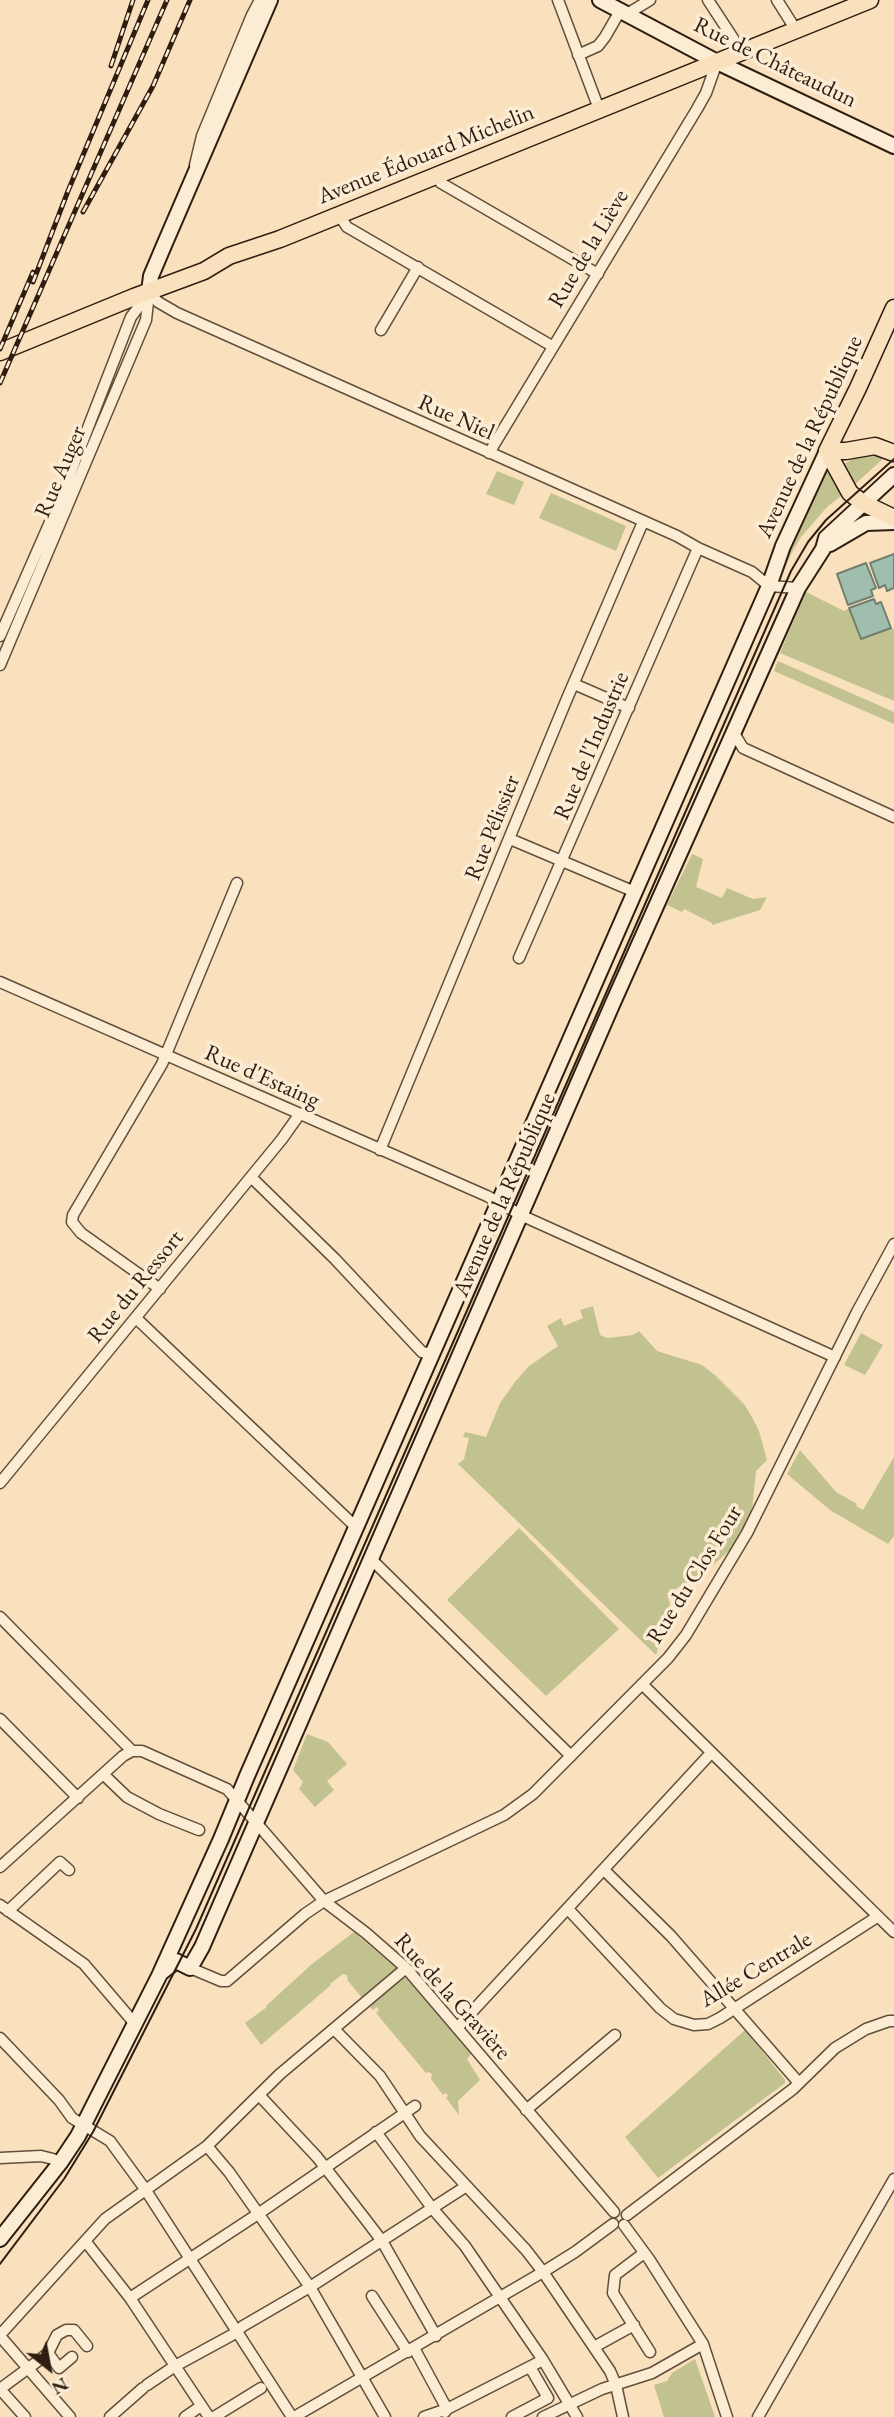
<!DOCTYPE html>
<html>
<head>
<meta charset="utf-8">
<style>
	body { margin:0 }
	#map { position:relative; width:894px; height:2417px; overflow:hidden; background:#fae1bd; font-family:"EB Garamond",serif }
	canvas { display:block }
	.north { position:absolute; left:14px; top:2333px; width:70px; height:70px; -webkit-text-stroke:5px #fcecd4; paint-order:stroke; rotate:149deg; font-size:19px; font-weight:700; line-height:28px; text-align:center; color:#2e1d10 }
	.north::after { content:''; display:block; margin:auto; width:24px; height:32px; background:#2e1d10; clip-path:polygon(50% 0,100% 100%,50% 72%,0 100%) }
</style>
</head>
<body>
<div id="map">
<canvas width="894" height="2417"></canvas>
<div class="north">N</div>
</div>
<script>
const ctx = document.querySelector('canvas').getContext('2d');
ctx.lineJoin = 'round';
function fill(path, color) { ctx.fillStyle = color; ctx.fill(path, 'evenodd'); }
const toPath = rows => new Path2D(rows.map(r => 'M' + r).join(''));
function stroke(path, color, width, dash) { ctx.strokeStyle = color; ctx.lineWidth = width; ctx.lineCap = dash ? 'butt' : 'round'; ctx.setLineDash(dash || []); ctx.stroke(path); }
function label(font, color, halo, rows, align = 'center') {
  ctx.font = font + ' "EB Garamond",serif'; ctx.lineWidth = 7; ctx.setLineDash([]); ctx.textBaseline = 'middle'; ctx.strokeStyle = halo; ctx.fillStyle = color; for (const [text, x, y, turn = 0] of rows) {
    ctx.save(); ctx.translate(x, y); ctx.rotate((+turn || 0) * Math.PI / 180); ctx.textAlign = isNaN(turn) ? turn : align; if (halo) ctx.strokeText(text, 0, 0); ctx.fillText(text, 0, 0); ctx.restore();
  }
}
fill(toPath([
	[873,452,886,456,852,487,844,472,844,464,863,453],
	[497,471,524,482,514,505,486,494],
	[830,471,842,495,827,507,801,537,792,552,779,582,775,581,826,472],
	[551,493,626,526,616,551,539,518],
	[806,592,844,611,849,608,861,639,891,628,894,629,894,701,780,653],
	[778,661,894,712,894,724,774,671],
	[692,854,703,859,696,887,722,898,727,888,753,899,767,897,760,910,712,925,712,923,684,909,682,912,667,905],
	[593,1306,600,1335,607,1338,633,1335,639,1331,657,1351,702,1365,716,1376,744,1404,752,1417,759,1431,767,1460,756,1471,752,1510,745,1527,731,1549,701,1576,667,1593,670,1604,656,1655,458,1464,464,1459,469,1438,463,1437,465,1432,486,1437,500,1403,515,1382,529,1366,558,1346,547,1326,561,1318,564,1326,583,1318,580,1310],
	[861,1333,883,1345,865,1375,844,1365],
	[800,1450,836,1492,857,1504,856,1506,863,1510,894,1457,894,1536,888,1544,830,1510,787,1474],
	[519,1528,619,1629,546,1696,447,1600],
	[307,1734,328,1742,347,1764,327,1781,334,1790,315,1807,299,1789,303,1782,293,1770],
	[354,1932,398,1970,363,1999,348,1981,347,1975,343,1974,330,1984,331,1985,261,2045,245,2023,267,2007,266,2006,312,1964],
	[404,1976,471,2054,467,2059,480,2080,458,2101,459,2115,446,2098,448,2096,446,2093,443,2095,431,2079,432,2074,429,2072,426,2073,376,2013,379,2010,377,2007,373,2010,369,2006],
	[745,2030,785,2080,785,2083,658,2178,625,2137],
	[695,2359,715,2417,664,2417,654,2385,667,2381,672,2373]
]), '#c1c28f');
const water = toPath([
	[894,554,894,588,887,591,885,585,879,588,870,563,894,554],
	[866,563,876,588,871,590,873,596,848,605,837,574,866,563],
	[874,599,876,604,881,602,891,628,861,639,849,608,874,599]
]);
fill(water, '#9fbead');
stroke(water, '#727e6e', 2);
const street = toPath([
	[558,0,599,109],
	[708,0,742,52],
	[777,0,796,30],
	[627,14,650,0],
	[578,55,598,46,605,37,620,11],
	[195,165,202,136,252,15,260,0],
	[436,175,441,183,598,274],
	[339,215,347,227,552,346],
	[149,292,158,302,177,313,677,536,698,548,752,572,769,586,798,588],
	[381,330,418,267],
	[489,453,697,109,706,93,717,62],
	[0,636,61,497,131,317,149,293],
	[0,665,146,320,149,293],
	[574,684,629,708],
	[734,733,743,748,894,817],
	[510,839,635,892],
	[519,958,698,548],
	[0,982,487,1196,525,1217,835,1357],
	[380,1150,566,701,643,522],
	[251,1177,335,1259,422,1352,431,1354],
	[160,1289,81,1233,72,1222,73,1215,162,1064,237,883],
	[136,1318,356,1527],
	[0,1483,282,1139,299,1115],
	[371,1559,571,1756],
	[0,1617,132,1751],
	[642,1684,894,1932],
	[0,1719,78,1798],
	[103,1774,127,1797,159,1814,199,1830],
	[0,1867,123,1756,132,1751,142,1751,227,1789,324,1901,366,1933,406,1968,614,2212],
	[604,1870,671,1936,799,2083],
	[0,1905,84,1964,136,2025],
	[568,1909,660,2008,674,2019,694,2025,708,2024,720,2018,877,1917],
	[8,1911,60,1862,69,1870],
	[190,1968,221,1981,227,1981,305,1914,324,1901,504,1815,533,1794,668,1658,686,1635,747,1533,857,1312,894,1244],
	[457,2028,711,1753],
	[334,2029,380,2076,420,2136,526,2250,543,2272,610,2371,616,2385,623,2417],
	[0,2038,59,2100,72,2118,110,2141,145,2189,292,2417],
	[259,2095,317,2157,366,2220,382,2241,436,2336],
	[526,2110,615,2035],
	[376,2132,432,2208,465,2246,543,2360,577,2417],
	[207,2146,229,2172,310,2287,385,2417],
	[0,2158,41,2156,53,2159,60,2163],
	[627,2215,793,2089,835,2048,866,2029,889,2021,894,2021],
	[624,2225,649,2259,703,2344,727,2417],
	[86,2242,130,2298,209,2417],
	[644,2253,615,2275,613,2293,650,2352],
	[372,2296,408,2352],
	[130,2298,258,2214,415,2106],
	[0,2335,105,2219,207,2146,280,2074,406,1968],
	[0,2336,70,2417],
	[594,2347,634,2325],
	[414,2348,447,2409,445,2412],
	[48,2353,59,2368,72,2357],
	[41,2359,48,2353,57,2335,66,2330,74,2330,87,2346],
	[147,2385,175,2366,232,2335,243,2326,310,2287,465,2187],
	[25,2417,0,2389,38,2361],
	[110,2417,143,2388],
	[185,2417,201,2406],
	[214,2417,261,2388],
	[294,2417,543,2272,575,2252,613,2224],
	[424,2417,447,2409,543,2360],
	[512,2417,548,2398,530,2367],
	[543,2417,602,2389,652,2373,703,2344],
	[758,2417,894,2179]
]);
const secondary = toPath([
	[600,0,717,62,894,146],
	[149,292,151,276,165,243,270,0],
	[830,544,866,523,894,522],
	[162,1972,176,1961,190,1968,202,1947,612,1005,798,588,823,549,826,538,894,475],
	[0,2239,60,2163,78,2136,159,1976,221,1839,247,1776,769,586,783,546,827,451]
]);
const primary = toPath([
	[0,352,134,297,204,271,229,256,280,239,870,0],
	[827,451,858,388,894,308],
	[827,451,850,493,863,503,894,518],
	[827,451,846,451,875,446,894,453]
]);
stroke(street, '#614e3b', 13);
stroke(secondary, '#2e1d10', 18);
stroke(primary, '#2e1d10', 19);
stroke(street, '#fcecd4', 10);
stroke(secondary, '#fcecd4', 14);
stroke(primary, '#fae1bd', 16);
stroke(toPath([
	[0,2264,64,2179,93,2132,196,1929,791,571,808,542,826,520,894,459]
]), '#2e1d10', 2);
const rail = toPath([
	[111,66,133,0],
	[83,212,153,86,190,0],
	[33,282,68,191,148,0],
	[0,349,33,272],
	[0,383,167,0]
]);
stroke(rail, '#2e1d10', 5);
stroke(rail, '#fcecd4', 2.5, [8]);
label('23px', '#2e1d10', '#fcecd4', [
	["Rue de Châteaudun",775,63,26],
	["Avenue Édouard Michelin",426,155,-22],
	["Rue de la Liève",589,249,-59],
	["Rue Niel",456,418,24],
	["Avenue de la République",810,437,-65],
	["Rue Auger",61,472,-67],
	["Rue de l'Industrie",592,746,-67],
	["Rue Pélissier",493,828,-68],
	["Rue d'Estaing",262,1077,24],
	["Avenue de la République",505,1195,-66],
	["Rue du Ressort",136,1287,-51],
	["Rue du Clos Four",695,1575,-58],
	["Allée Centrale",756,1970,-31],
	["Rue de la Gravière",452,1997,48]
]);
</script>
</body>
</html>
